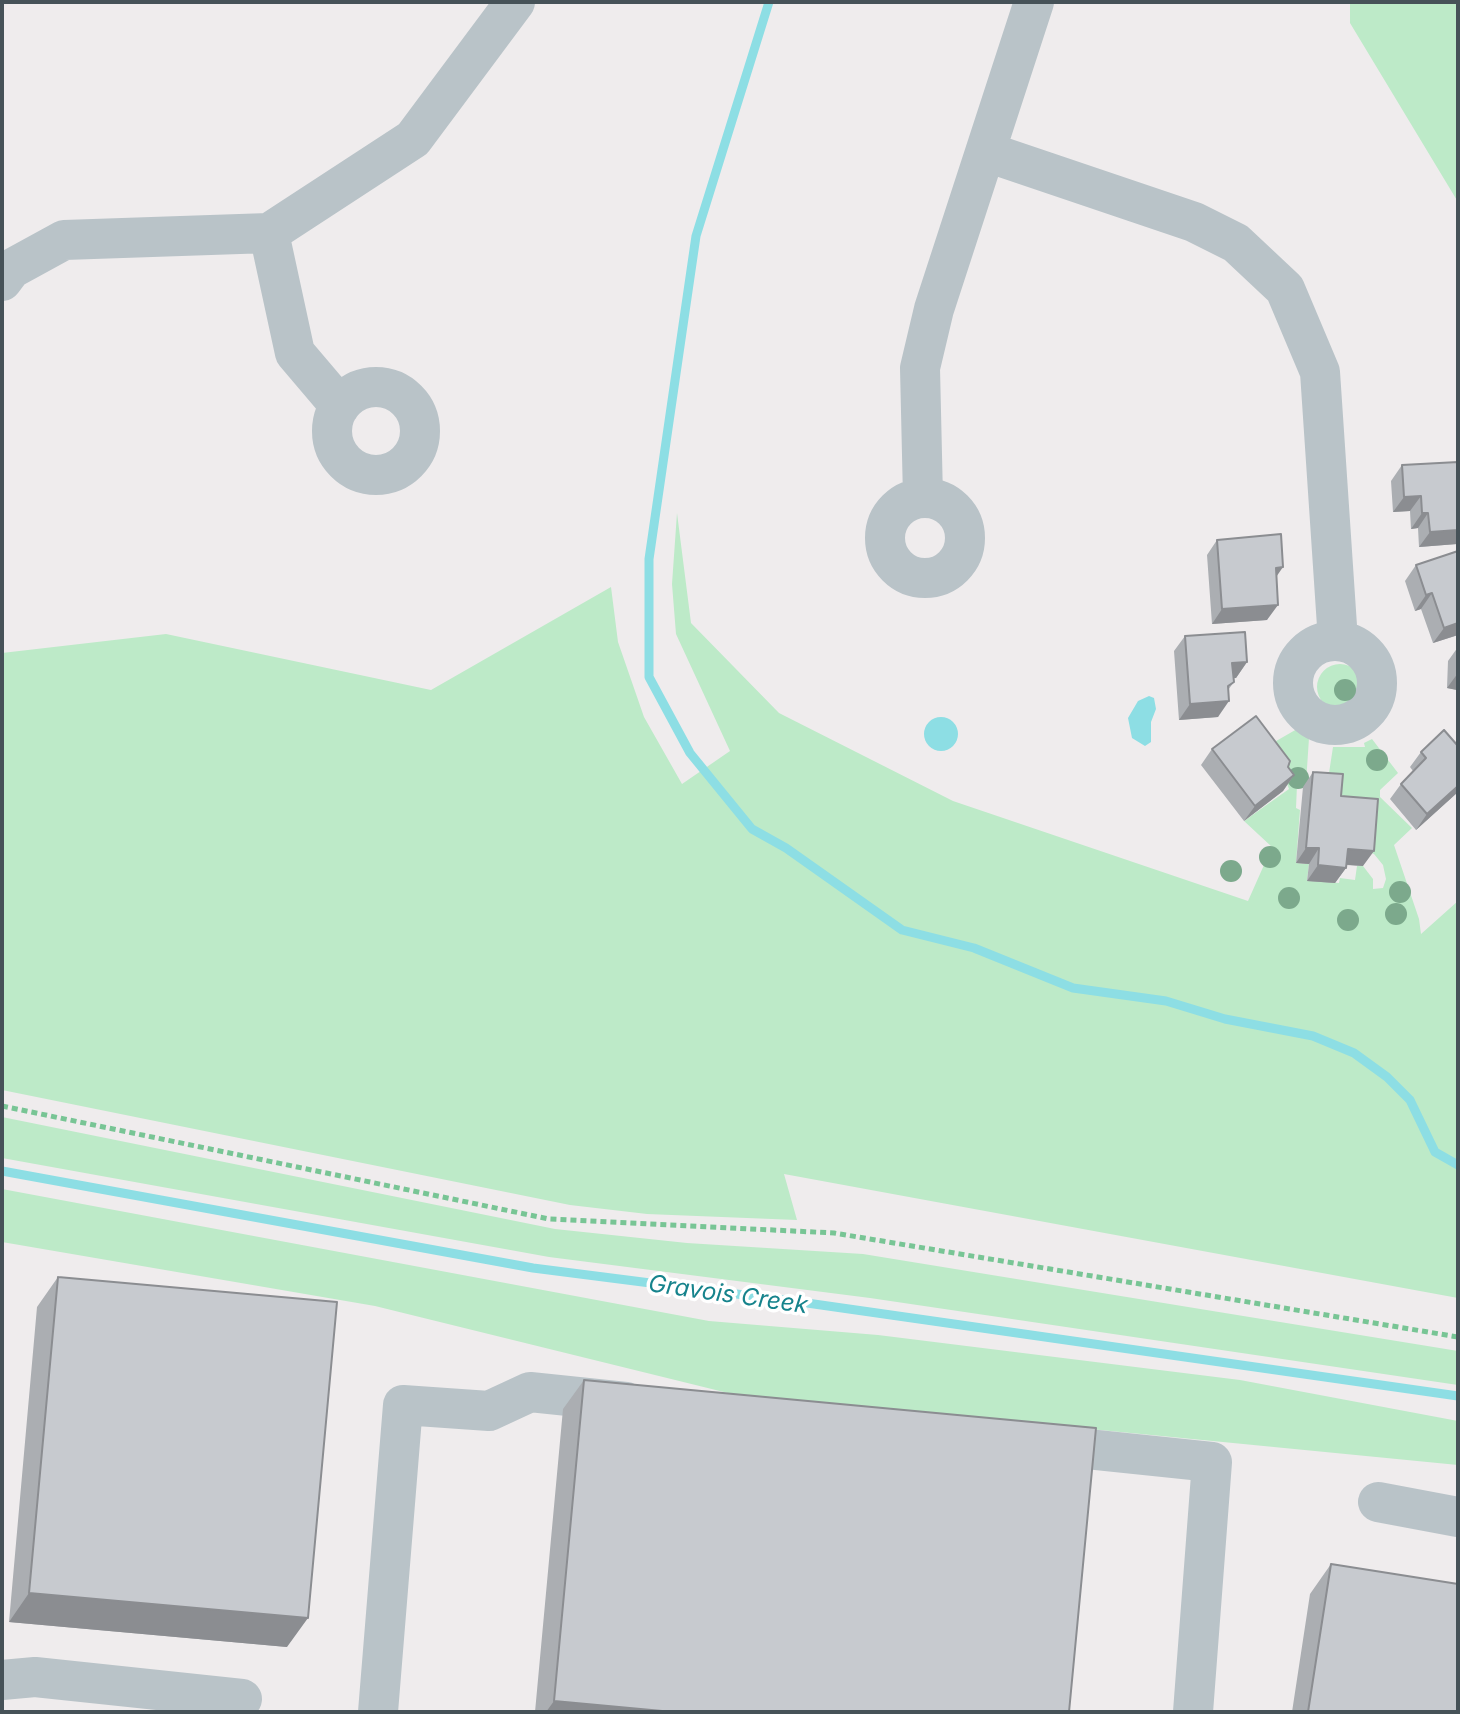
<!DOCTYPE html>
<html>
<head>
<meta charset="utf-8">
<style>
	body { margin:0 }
	#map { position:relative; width:1460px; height:1714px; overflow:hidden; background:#efeced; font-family:Inter,sans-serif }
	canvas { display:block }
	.frame { position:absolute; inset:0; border:4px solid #465258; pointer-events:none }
</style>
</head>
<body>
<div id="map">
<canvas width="1460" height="1714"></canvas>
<div class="frame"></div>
</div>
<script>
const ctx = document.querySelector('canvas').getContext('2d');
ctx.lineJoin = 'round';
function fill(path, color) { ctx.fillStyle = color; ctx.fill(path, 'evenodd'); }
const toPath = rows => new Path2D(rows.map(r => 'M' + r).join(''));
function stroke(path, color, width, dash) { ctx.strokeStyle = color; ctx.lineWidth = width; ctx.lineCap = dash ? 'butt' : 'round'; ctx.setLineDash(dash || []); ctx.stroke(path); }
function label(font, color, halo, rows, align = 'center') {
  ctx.font = font + ' Inter,sans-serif'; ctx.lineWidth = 7; ctx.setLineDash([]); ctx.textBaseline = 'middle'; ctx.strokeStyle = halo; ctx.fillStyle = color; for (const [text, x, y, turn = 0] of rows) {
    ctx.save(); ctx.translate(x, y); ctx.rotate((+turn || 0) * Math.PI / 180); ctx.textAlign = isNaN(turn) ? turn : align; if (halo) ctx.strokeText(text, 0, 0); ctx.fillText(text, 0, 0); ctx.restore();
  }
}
fill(toPath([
	[1350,2,1458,2,1458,202,1350,23],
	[677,513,691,623,779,713,953,801,1248,901,1272,847,1244,821,1289,789,1271,744,1297,729,1309,738,1306,783,1297,785,1296,808,1300,810,1296,863,1309,864,1307,880,1339,883,1340,878,1355,880,1357,866,1363,866,1373,879,1373,889,1383,888,1386,879,1383,865,1374,854,1364,850,1378,807,1346,800,1340,793,1339,783,1329,773,1333,747,1365,747,1364,743,1372,739,1398,773,1380,790,1380,797,1412,828,1394,845,1419,919,1421,934,1458,901,1458,1298,784,1174,797,1220,647,1214,570,1205,2,1090,2,653,166,634,431,690,611,587,618,642,644,717,682,784,730,751,676,634,672,584],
	'1317 687a23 23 0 1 1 46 0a23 23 0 1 1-46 0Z',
	[2,1117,555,1229,687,1243,863,1254,1458,1351,1458,1385,870,1298,549,1257,2,1158],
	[2,1189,709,1321,878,1335,1240,1380,1458,1421,1458,1465,732,1394,375,1306,2,1242]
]), '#bdeac8');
fill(toPath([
	[1149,696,1154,698,1156,709,1151,722,1151,742,1145,746,1132,738,1128,718,1138,701],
	'924 734a17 17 0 1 1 34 0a17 17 0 1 1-34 0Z'
]), '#8ddee4');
stroke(toPath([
	[769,2,696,236,649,559,649,677,690,753,752,829,786,848,902,930,974,948,1073,988,1166,1001,1225,1019,1313,1036,1354,1053,1387,1077,1410,1100,1435,1152,1458,1165],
	[2,1171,533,1268,807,1303,1458,1396]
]), '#8ddee4', 9);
stroke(toPath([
	[2,1106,549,1219,834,1233,1458,1337]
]), '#78c595', 5, [6, 4]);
stroke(toPath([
	[987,152,1194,222,1236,243,1285,289,1320,372,1338,641],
	[269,233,295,353,340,406],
	[2,281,11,269,64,240,269,233,413,139,515,2],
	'332 431a44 44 0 1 1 88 0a44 44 0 1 1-88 0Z',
	'885 538a40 40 0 1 1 80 0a40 40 0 1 1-80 0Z',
	[923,498,920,368,934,309,1034,2],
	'1293 683a42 42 0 1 1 84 0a42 42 0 1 1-84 0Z',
	[1039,1444,1212,1462,1193,1712],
	[1378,1502,1458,1517],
	[2,1680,35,1677,242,1699],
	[378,1712,403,1405,489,1411,530,1392,626,1402]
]), '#b9c3c8', 40);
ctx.fillStyle = '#7ca98c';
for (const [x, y] of [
	[1345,690],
	[1377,760],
	[1298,778],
	[1270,857],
	[1231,871],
	[1400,892],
	[1289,898],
	[1396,914],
	[1348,920]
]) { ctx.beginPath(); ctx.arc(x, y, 11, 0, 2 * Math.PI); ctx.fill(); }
fill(toPath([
	[1458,462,1458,543,1457,544,1419,547,1418,528,1411,529,1410,511,1393,512,1391,481,1402,465],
	[1217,540,1276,576,1267,620,1212,624,1207,555],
	[1416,565,1458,635,1433,643,1421,609,1415,611,1405,581],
	[1185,636,1247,662,1236,678,1234,678,1234,682,1228,690,1218,717,1179,720,1174,651],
	[1458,647,1458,730,1456,730,1457,690,1447,688,1448,661],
	[1458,746,1458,792,1416,830,1390,799,1401,784,1413,771,1410,767,1421,752],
	[1212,749,1288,767,1294,775,1283,791,1244,821,1201,765],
	[1313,772,1341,796,1363,866,1346,865,1346,868,1335,883,1307,881,1309,864,1296,863,1303,787],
	[58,1277,287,1647,9,1622,37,1307],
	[584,1380,1069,1712,535,1712,563,1409],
	[1331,1564,1458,1712,1292,1712,1310,1594]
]), '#abaeb2');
fill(toPath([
	[1421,496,1410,511,1393,512,1404,497],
	[1422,513,1428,513,1418,528,1411,529],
	[1458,530,1457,544,1419,547,1430,532],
	[1283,567,1272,583,1276,568],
	[1432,593,1421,609,1415,611,1426,595],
	[1278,605,1267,620,1212,624,1222,609],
	[1458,623,1458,635,1433,643,1444,628],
	[1247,662,1236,678,1222,679,1232,663],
	[1458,673,1457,690,1447,688],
	[1229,701,1218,717,1179,720,1190,704],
	[1294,775,1283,791,1244,821,1255,806],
	[1458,786,1458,792,1416,830,1427,814],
	[1306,848,1319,848,1309,864,1296,863],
	[1348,849,1374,851,1363,866,1337,864],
	[1318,865,1346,868,1335,883,1307,881],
	[29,1593,308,1618,287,1647,9,1622],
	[554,1701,673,1712,546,1712]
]), '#8b8d91');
const building = toPath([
	[1458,462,1458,530,1430,532,1428,513,1422,513,1421,496,1404,497,1402,465,1458,462],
	[1281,534,1283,567,1276,568,1278,605,1222,609,1217,540,1281,534],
	[1458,551,1458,623,1444,628,1432,593,1426,595,1416,565,1458,551],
	[1245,632,1247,662,1232,663,1234,682,1228,686,1229,701,1190,704,1185,636,1245,632],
	[1256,716,1290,761,1288,767,1294,775,1255,806,1212,749,1256,716],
	[1444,730,1458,746,1458,786,1427,814,1401,784,1426,758,1421,752,1444,730],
	[1313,772,1343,774,1341,796,1378,799,1374,851,1348,849,1346,868,1318,865,1319,848,1306,848,1313,772],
	[58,1277,337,1302,308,1618,29,1593,58,1277],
	[584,1380,1096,1428,1069,1712,673,1712,554,1701,584,1380],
	[1331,1564,1458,1584,1458,1712,1308,1712,1331,1564]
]);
fill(building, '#c7cacf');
stroke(building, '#8b8d91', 2);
label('italic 24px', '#16838c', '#fff', [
	["Gravois Creek",728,1295,8]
]);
</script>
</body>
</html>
